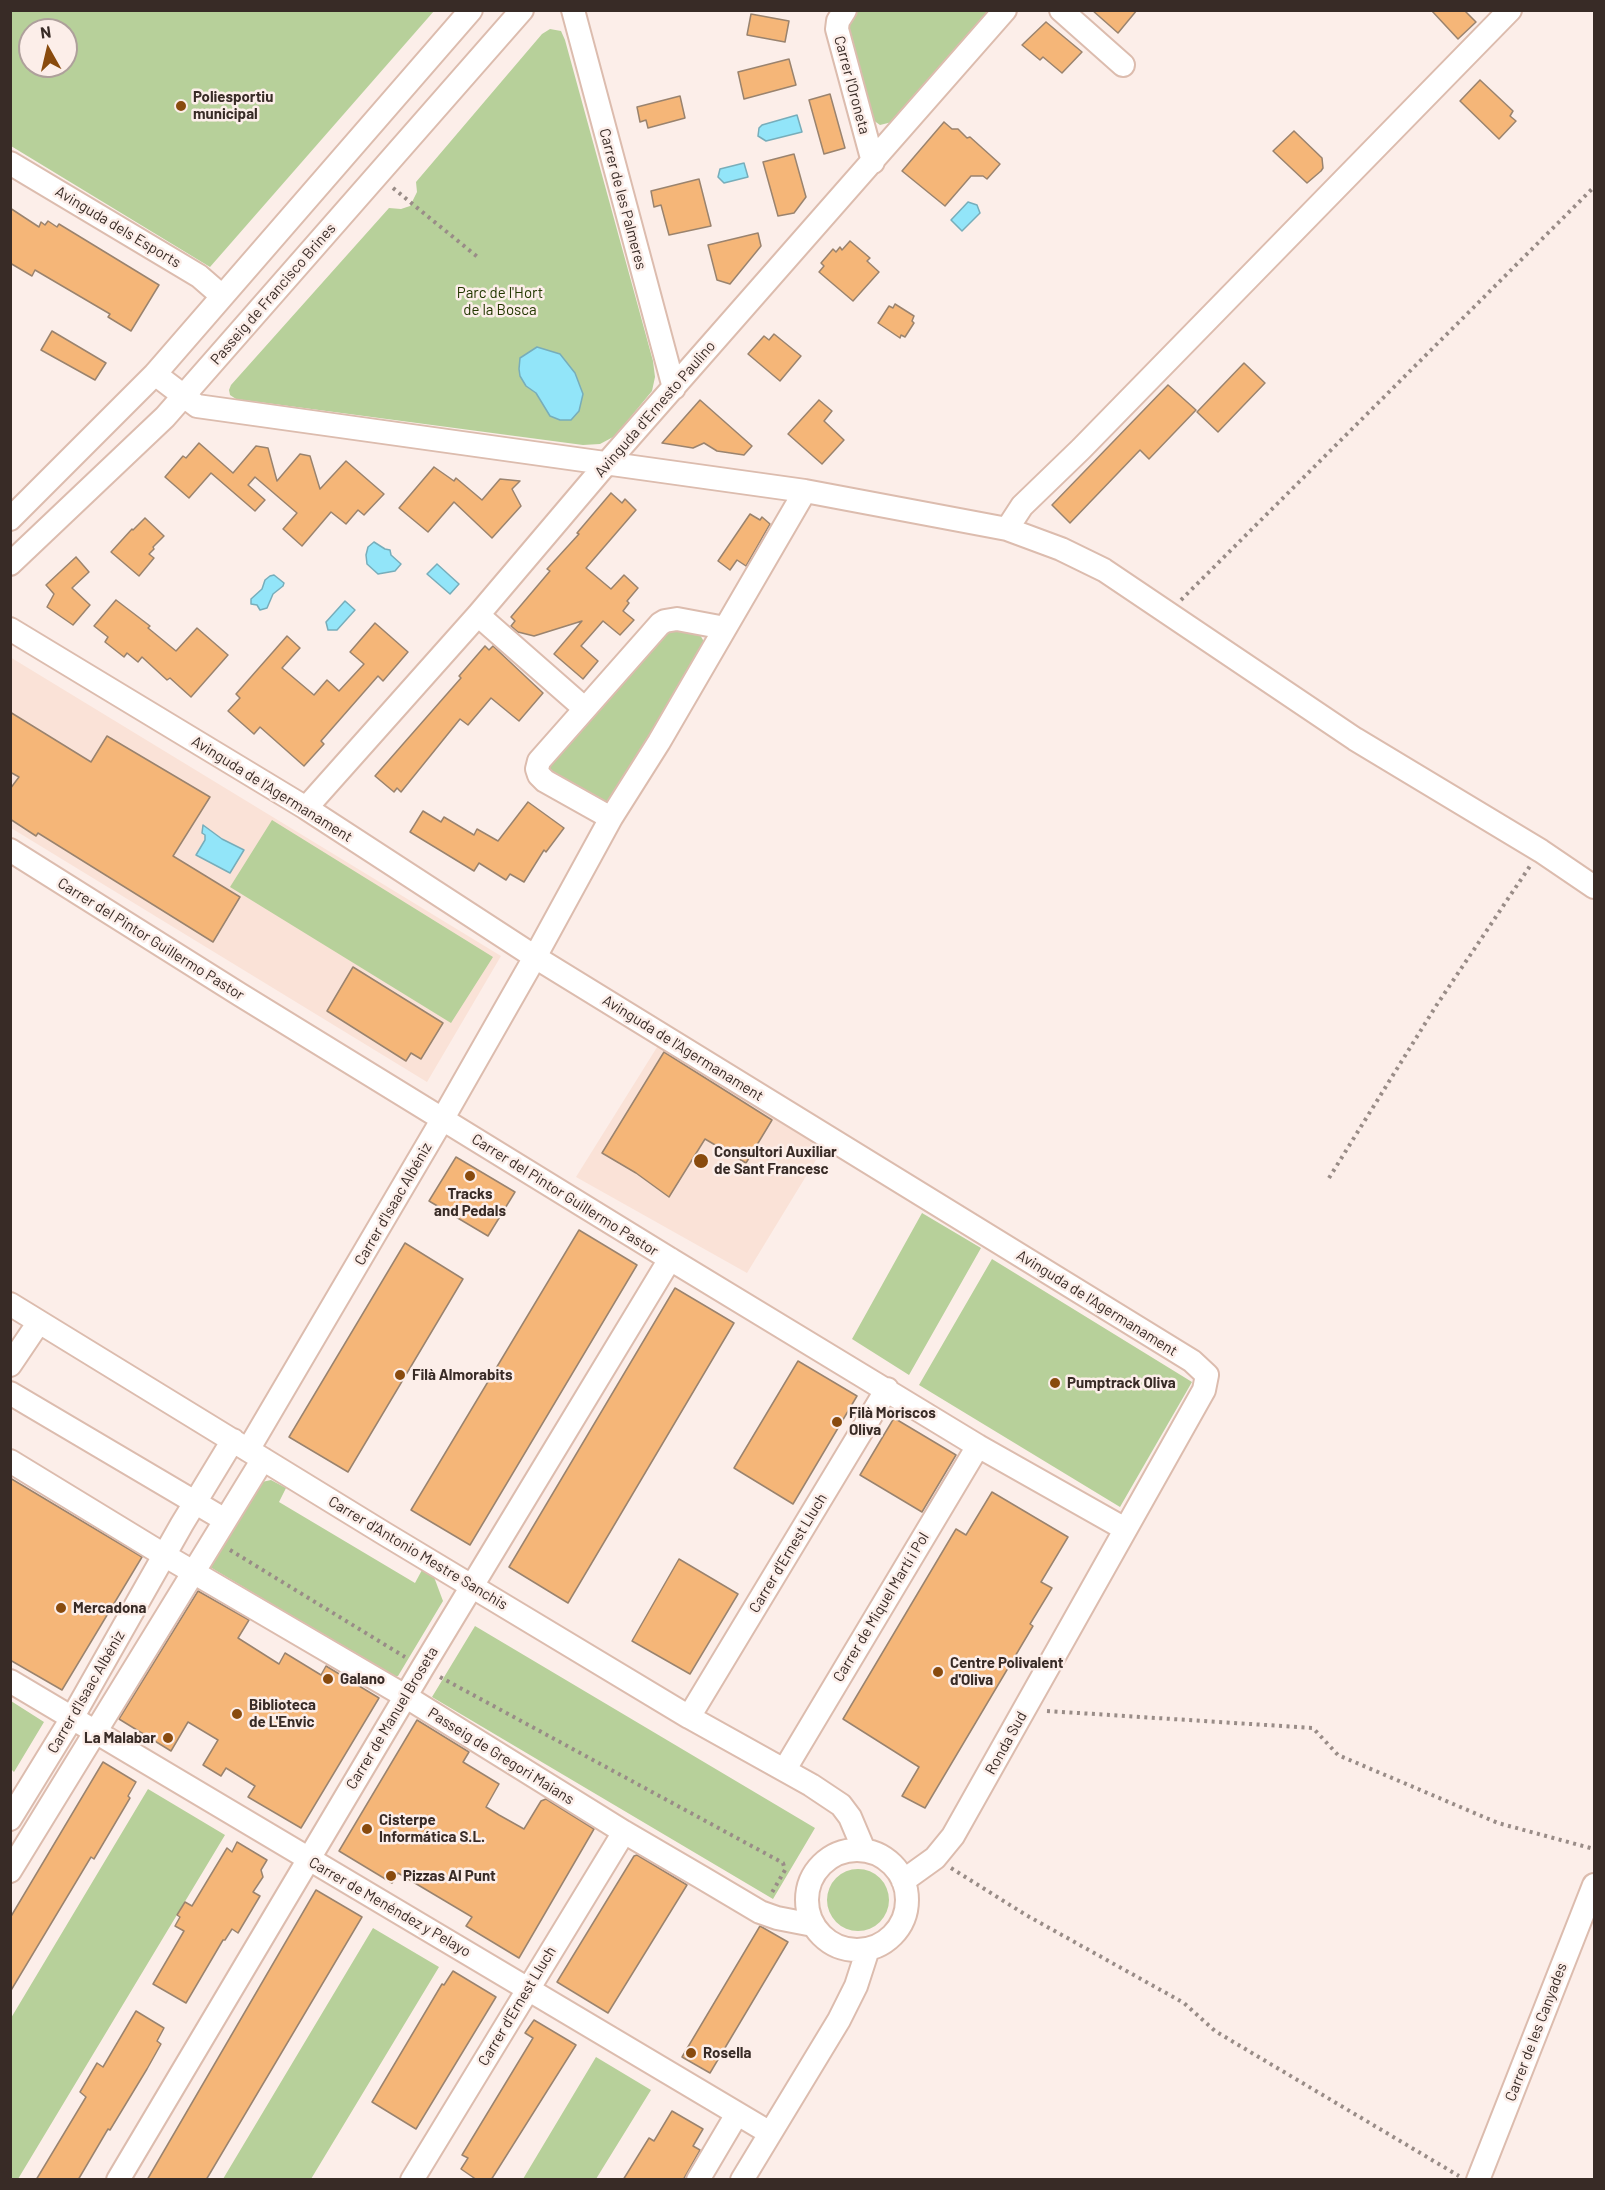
<!DOCTYPE html>
<html>
<head>
<meta charset="utf-8">
<style>
	body { margin:0 }
	#map { position:relative; width:1605px; height:2190px; overflow:hidden; background:#fceee9; font-family:Barlow,sans-serif }
	canvas { display:block }
	.frame { position:absolute; inset:0; border:12px solid #382b26; pointer-events:none }
	.north { position:absolute; left:18px; top:18px; width:60px; height:60px; box-sizing:border-box; background:#fceee9; border:2px solid #aea09b; border-radius:50%; rotate:352deg; font-size:16px; font-weight:700; line-height:24px; text-align:center; color:#382b26 }
	.north::after { content:''; display:block; margin:auto; width:21px; height:27px; background:#894b0e; clip-path:polygon(50% 0,100% 100%,50% 72%,0 100%) }
</style>
</head>
<body>
<div id="map">
<canvas width="1605" height="2190"></canvas>
<div class="frame"></div>
<div class="north">N</div>
</div>
<script>
const ctx = document.querySelector('canvas').getContext('2d');
ctx.lineJoin = 'round';
function fill(path, color) { ctx.fillStyle = color; ctx.fill(path, 'evenodd'); }
const toPath = rows => new Path2D(rows.map(r => 'M' + r).join(''));
function stroke(path, color, width, dash) { ctx.strokeStyle = color; ctx.lineWidth = width; ctx.lineCap = dash ? 'butt' : 'round'; ctx.setLineDash(dash || []); ctx.stroke(path); }
function label(font, color, halo, rows, align = 'center') {
  ctx.font = font + ' Barlow,sans-serif'; ctx.lineWidth = 5; ctx.setLineDash([]); ctx.textBaseline = 'middle'; ctx.strokeStyle = halo; ctx.fillStyle = color; for (const [text, x, y, turn = 0] of rows) {
    ctx.save(); ctx.translate(x, y); ctx.rotate((+turn || 0) * Math.PI / 180); ctx.textAlign = isNaN(turn) ? turn : align; if (halo) ctx.strokeText(text, 0, 0); ctx.fillText(text, 0, 0); ctx.restore();
  }
}
fill(toPath([
	[10,657,501,956,427,1082,11,828],
	[659,1044,825,1145,747,1273,576,1177]
]), '#fae2d7');
fill(toPath([
	[10,11,11,10,434,11,210,267,11,146],
	[30,30,66,30,66,66,30,66],
	[856,11,990,11,896,118,892,122,880,125,873,120,844,24],
	[550,29,561,31,565,40,653,361,655,377,652,391,615,436,600,444,583,445,236,399,230,395,229,390,231,385,389,208,401,209,410,206,417,192,416,182,542,34],
	[676,630,699,633,703,640,703,646,611,799,607,802,596,800,553,774,549,767,551,762,669,631],
	[272,820,493,957,451,1023,230,887],
	[922,1213,981,1248,909,1375,852,1339],
	[992,1259,1192,1382,1120,1507,919,1385],
	[271,1480,286,1488,279,1502,415,1583,422,1570,434,1577,443,1601,398,1676,392,1676,210,1567,253,1484],
	[475,1626,815,1828,773,1899,432,1697],
	[11,1701,44,1722,14,1772,11,1769],
	[148,1789,225,1835,18,2179,11,2179,11,2018],
	'827 1900a31 31 0 1 1 62 0a31 31 0 1 1-62 0Z',
	[373,1928,439,1967,311,2179,223,2179],
	[596,2057,651,2090,596,2179,523,2179]
]), '#b7d09a');
const water = toPath([
	[797,115,802,132,766,141,758,136,759,128,762,125,797,115],
	[744,163,748,177,724,183,718,177,720,169,744,163],
	[968,202,977,205,980,213,962,231,951,220,968,202],
	[537,347,560,354,575,373,583,394,579,411,571,420,560,420,550,416,536,393,526,386,520,376,519,369,520,358,537,347],
	[374,542,385,549,390,550,391,555,401,564,395,571,378,574,367,564,366,555,368,547,374,542],
	[437,564,459,584,450,594,427,574,437,564],
	[274,575,284,583,283,586,273,594,267,608,260,610,257,605,251,604,251,599,262,589,265,580,270,576,274,575],
	[345,601,355,610,337,630,328,630,326,622,345,601],
	[203,825,222,839,244,850,230,873,196,855,205,840,205,835,202,833,203,825]
]);
fill(water, '#92e5f9');
stroke(water, '#77adba', 1.5);
const building = toPath([
	[1092,10,1137,10,1118,33,1092,10],
	[1431,10,1464,10,1476,22,1458,39,1431,10],
	[751,14,789,21,785,42,747,35,751,14],
	[1046,22,1082,52,1062,73,1043,57,1040,60,1022,45,1046,22],
	[789,59,796,85,744,99,738,72,789,59],
	[1480,80,1513,111,1510,116,1516,121,1499,139,1460,101,1480,80],
	[830,94,845,148,824,154,809,100,830,94],
	[680,96,685,118,648,128,646,120,640,122,637,107,680,96],
	[944,122,952,129,958,129,967,138,970,137,1000,164,987,179,983,176,971,176,945,206,902,171,944,122],
	[1294,131,1322,158,1323,168,1321,171,1307,183,1273,151,1294,131],
	[794,154,806,197,794,213,778,216,763,162,794,154],
	[699,179,711,226,669,235,661,205,654,207,651,191,699,179],
	[10,208,39,227,41,222,45,225,48,221,57,227,59,224,159,285,131,331,108,317,110,314,35,270,32,276,10,263,10,208],
	[758,233,761,246,730,284,717,280,708,245,758,233],
	[850,241,870,258,867,261,879,272,853,301,819,272,824,266,821,263,833,249,836,252,840,247,842,250,850,241],
	[895,304,914,316,912,321,914,323,905,337,901,335,900,338,878,323,889,306,893,308,895,304],
	[52,331,106,363,95,380,41,350,52,331],
	[774,334,801,356,780,381,748,354,764,336,769,340,774,334],
	[1244,363,1265,383,1218,432,1197,412,1244,363],
	[1168,385,1196,410,1149,459,1140,450,1070,523,1052,505,1168,385],
	[700,400,752,446,744,455,717,451,704,443,693,448,662,443,700,400],
	[819,400,832,411,824,421,844,440,822,464,788,434,819,400],
	[199,443,233,473,256,446,268,448,277,481,300,454,310,456,320,489,346,461,384,494,364,515,358,510,346,524,331,512,302,546,283,529,297,513,255,477,248,485,265,500,255,511,211,473,189,498,165,477,183,456,186,458,199,443],
	[434,467,454,481,456,478,482,500,500,479,520,481,512,489,521,506,492,538,454,502,428,532,399,508,434,467],
	[611,493,622,503,625,499,636,510,586,568,611,589,624,575,638,588,627,601,629,603,623,611,634,620,620,635,603,621,581,646,598,661,583,679,554,654,582,621,534,636,518,632,511,626,515,621,511,617,550,571,547,569,579,534,577,533,611,493],
	[750,514,760,520,762,517,770,524,746,566,737,560,730,570,718,561,750,514],
	[145,518,164,536,153,547,154,549,149,554,154,558,139,576,111,552,132,529,133,530,145,518],
	[76,557,89,572,72,588,90,605,73,625,47,607,54,594,46,585,76,557],
	[116,600,150,626,148,628,176,651,197,628,228,655,191,697,170,678,167,680,142,657,138,662,127,653,124,657,105,642,108,637,94,626,116,600],
	[375,623,408,652,383,681,378,676,321,741,324,744,304,766,260,727,254,734,228,711,240,698,236,694,287,636,300,648,282,668,314,695,327,680,339,691,364,664,350,652,375,623],
	[485,646,489,650,493,646,543,693,519,721,491,698,468,725,460,719,401,792,397,788,394,792,375,776,461,678,459,676,485,646],
	[10,712,91,762,107,736,210,797,173,856,240,897,213,942,38,833,36,836,10,819,10,789,19,777,10,772,10,712],
	[528,802,564,828,546,852,544,850,524,882,510,874,506,880,479,863,474,871,410,832,423,811,441,822,444,817,474,835,477,829,498,841,528,802],
	[353,967,443,1023,421,1059,411,1053,406,1061,327,1011,353,967],
	[664,1052,772,1120,746,1163,705,1139,669,1197,636,1173,602,1153,664,1052],
	[456,1157,515,1192,488,1236,429,1201,456,1157],
	[579,1230,637,1265,470,1545,411,1510,579,1230],
	[405,1243,463,1279,348,1472,289,1437,405,1243],
	[675,1288,734,1323,568,1603,509,1567,675,1288],
	[798,1361,857,1396,793,1504,734,1468,798,1361],
	[894,1418,956,1455,922,1512,860,1475,894,1418],
	[10,1478,142,1557,62,1690,10,1660,10,1478],
	[992,1492,1068,1537,1041,1582,1052,1588,1030,1624,1033,1626,925,1808,902,1796,919,1767,843,1719,956,1529,966,1535,992,1492],
	[679,1559,738,1594,690,1674,632,1641,679,1559],
	[198,1591,249,1620,238,1638,279,1664,285,1653,321,1675,326,1666,379,1698,301,1828,248,1797,255,1786,226,1768,221,1776,203,1765,218,1740,188,1722,171,1751,119,1719,198,1591],
	[417,1720,469,1752,463,1762,499,1784,486,1807,499,1815,524,1829,541,1801,546,1799,594,1829,519,1958,466,1926,472,1917,398,1873,392,1883,339,1851,417,1720],
	[103,1762,136,1782,128,1796,130,1798,94,1859,91,1857,10,1992,10,1918,103,1762],
	[237,1842,267,1860,261,1870,263,1877,253,1892,260,1896,238,1933,232,1929,225,1940,223,1940,186,2003,153,1984,184,1931,175,1926,180,1917,177,1915,185,1902,192,1906,227,1848,232,1852,237,1842],
	[637,1855,687,1885,608,2013,557,1982,634,1856,637,1855],
	[316,1890,362,1917,206,2180,147,2180,316,1890],
	[760,1926,788,1942,710,2073,682,2057,760,1926],
	[453,1971,496,1997,416,2129,372,2102,442,1984,444,1985,453,1971],
	[136,2011,164,2028,157,2041,161,2044,147,2069,110,2130,108,2129,78,2180,36,2180,86,2097,80,2092,97,2063,103,2067,136,2011],
	[534,2020,576,2045,491,2180,477,2180,461,2169,468,2158,462,2155,533,2038,525,2033,534,2020],
	[672,2111,703,2129,693,2146,700,2150,683,2180,623,2180,649,2138,654,2141,672,2111]
]);
fill(building, '#f5b678');
stroke(building, '#9a836e', 1.5);
const minor = toPath([
	[573,10,674,388],
	[845,10,838,21,837,29,873,162],
	[1061,10,1123,65],
	[10,163,199,276,222,296],
	[155,374,197,406,805,491,1007,529,1061,549,1104,570,1355,739,1541,851,1594,887],
	[10,519,155,374,471,10],
	[1007,529,1022,506,1081,449,1510,10],
	[10,564,165,417,522,10],
	[478,615,584,708],
	[10,629,306,808,535,957,1192,1361,1207,1375,1204,1390,953,1836,935,1858,903,1881],
	[306,808,478,615,607,463,1005,10],
	[611,818,545,781,539,775,537,769,539,761,660,624,665,621,677,619,725,628],
	[10,850,239,994,670,1259,978,1446,1125,1529],
	[10,1304,385,1534,689,1717,811,1785,841,1805,850,1817,864,1850],
	[10,1365,39,1322],
	[10,1393,225,1520],
	[248,1450,442,1120,535,957,611,818,659,742,805,491],
	[10,1461,164,1555,405,1696,624,1832,701,1877,760,1912,777,1918,813,1925],
	[10,1681,770,2133],
	[689,1717,887,1389],
	[785,1769,978,1446],
	[10,1819,72,1718,182,1524,233,1440],
	'807 1900a50 50 0 1 1 100 0a50 50 0 1 1-100 0Z',
	[10,1871,263,1459],
	[118,2180,423,1667,670,1259],
	[412,2180,624,1832],
	[698,2180,737,2114],
	[742,2180,839,2020,856,1986,868,1949],
	[1478,2180,1594,1885]
]);
stroke(minor, '#dcbcae', 26);
stroke(toPath([
	[393,188,480,259],
	[1181,600,1594,187],
	[1329,1178,1436,1006,1530,866],
	[230,1550,405,1657],
	[440,1677,783,1863,785,1870,770,1896],
	[1047,1711,1313,1728,1338,1755,1498,1823,1594,1849],
	[951,1868,1026,1915,1184,2003,1215,2031,1459,2176]
]), '#998c87', 4, [3, 4.5]);
stroke(minor, '#fff', 22);
for (const [x, y, r, color] of [
	[181,106,6,"#894b0e"],
	[701,1161,8,"#894b0e"],
	[470,1176,6,"#894b0e"],
	[400,1375,6,"#894b0e"],
	[1055,1383,6,"#894b0e"],
	[837,1422,6,"#894b0e"],
	[61,1608,6,"#894b0e"],
	[938,1672,6,"#894b0e"],
	[328,1679,6,"#894b0e"],
	[237,1714,6,"#894b0e"],
	[168,1738,6,"#894b0e"],
	[367,1829,6,"#894b0e"],
	[391,1876,6,"#894b0e"],
	[691,2053,6,"#894b0e"]
]) { const dot = new Path2D(); dot.arc(x, y, r, 0, 2 * Math.PI); ctx.fillStyle = color; ctx.fill(dot); stroke(dot, '#fceee9', 2); }
label('15px', '#382b26', '#fceee9', [
	["Carrer l'Oroneta",852,85,75],
	["Carrer de les Palmeres",623,199,75],
	["Avinguda dels Esports",118,227,31],
	["Passeig de Francisco Brines",273,294,-49],
	["Avinguda d'Ernesto Paulino",655,409,-49],
	["Avinguda de l'Agermanament",272,789,32],
	["Carrer del Pintor Guillermo Pastor",151,939,32],
	["Avinguda de l'Agermanament",683,1048,32],
	["Carrer del Pintor Guillermo Pastor",565,1195,32],
	["Carrer d'Isaac Albéniz",393,1204,-60],
	["Avinguda de l'Agermanament",1097,1303,32],
	["Carrer d'Antonio Mestre Sanchis",418,1553,31],
	["Carrer d'Ernest Lluch",788,1553,-59],
	["Carrer de Miquel Martí i Pol",881,1607,-59],
	["Carrer d'Isaac Albéniz",86,1692,-60],
	["Carrer de Manuel Broseta",392,1718,-59],
	["Ronda Sud",1006,1743,-61],
	["Passeig de Gregori Maians",501,1756,32],
	["Carrer de Menéndez y Pelayo",390,1907,30],
	["Carrer d'Ernest Lluch",517,2006,-59],
	["Carrer de les Canyades",1536,2032,-69]
]);
label('bold 15px', '#382b26', '#fceee9', [
	["Poliesportiu",193,97],
	["municipal",193,114],
	["Consultori Auxiliar",714,1152],
	["de Sant Francesc",714,1169],
	["Tracks",470,1194,"center"],
	["and Pedals",470,1211,"center"],
	["Filà Almorabits",412,1375],
	["Pumptrack Oliva",1067,1383],
	["Filà Moriscos",849,1413],
	["Oliva",849,1430],
	["Mercadona",73,1608],
	["Centre Polivalent",950,1663],
	["d'Oliva",950,1680],
	["Galano",340,1679],
	["Biblioteca",249,1705],
	["de L'Envic",249,1722],
	["La Malabar",156,1738,"right"],
	["Cisterpe",379,1820],
	["Informática S.L.",379,1837],
	["Pizzas Al Punt",403,1876],
	["Rosella",703,2053]
], 'left');
label('15px', '#233700', '#fceee9', [
	["Parc de l'Hort",500,293],
	["de la Bosca",500,310]
]);
</script>
</body>
</html>
